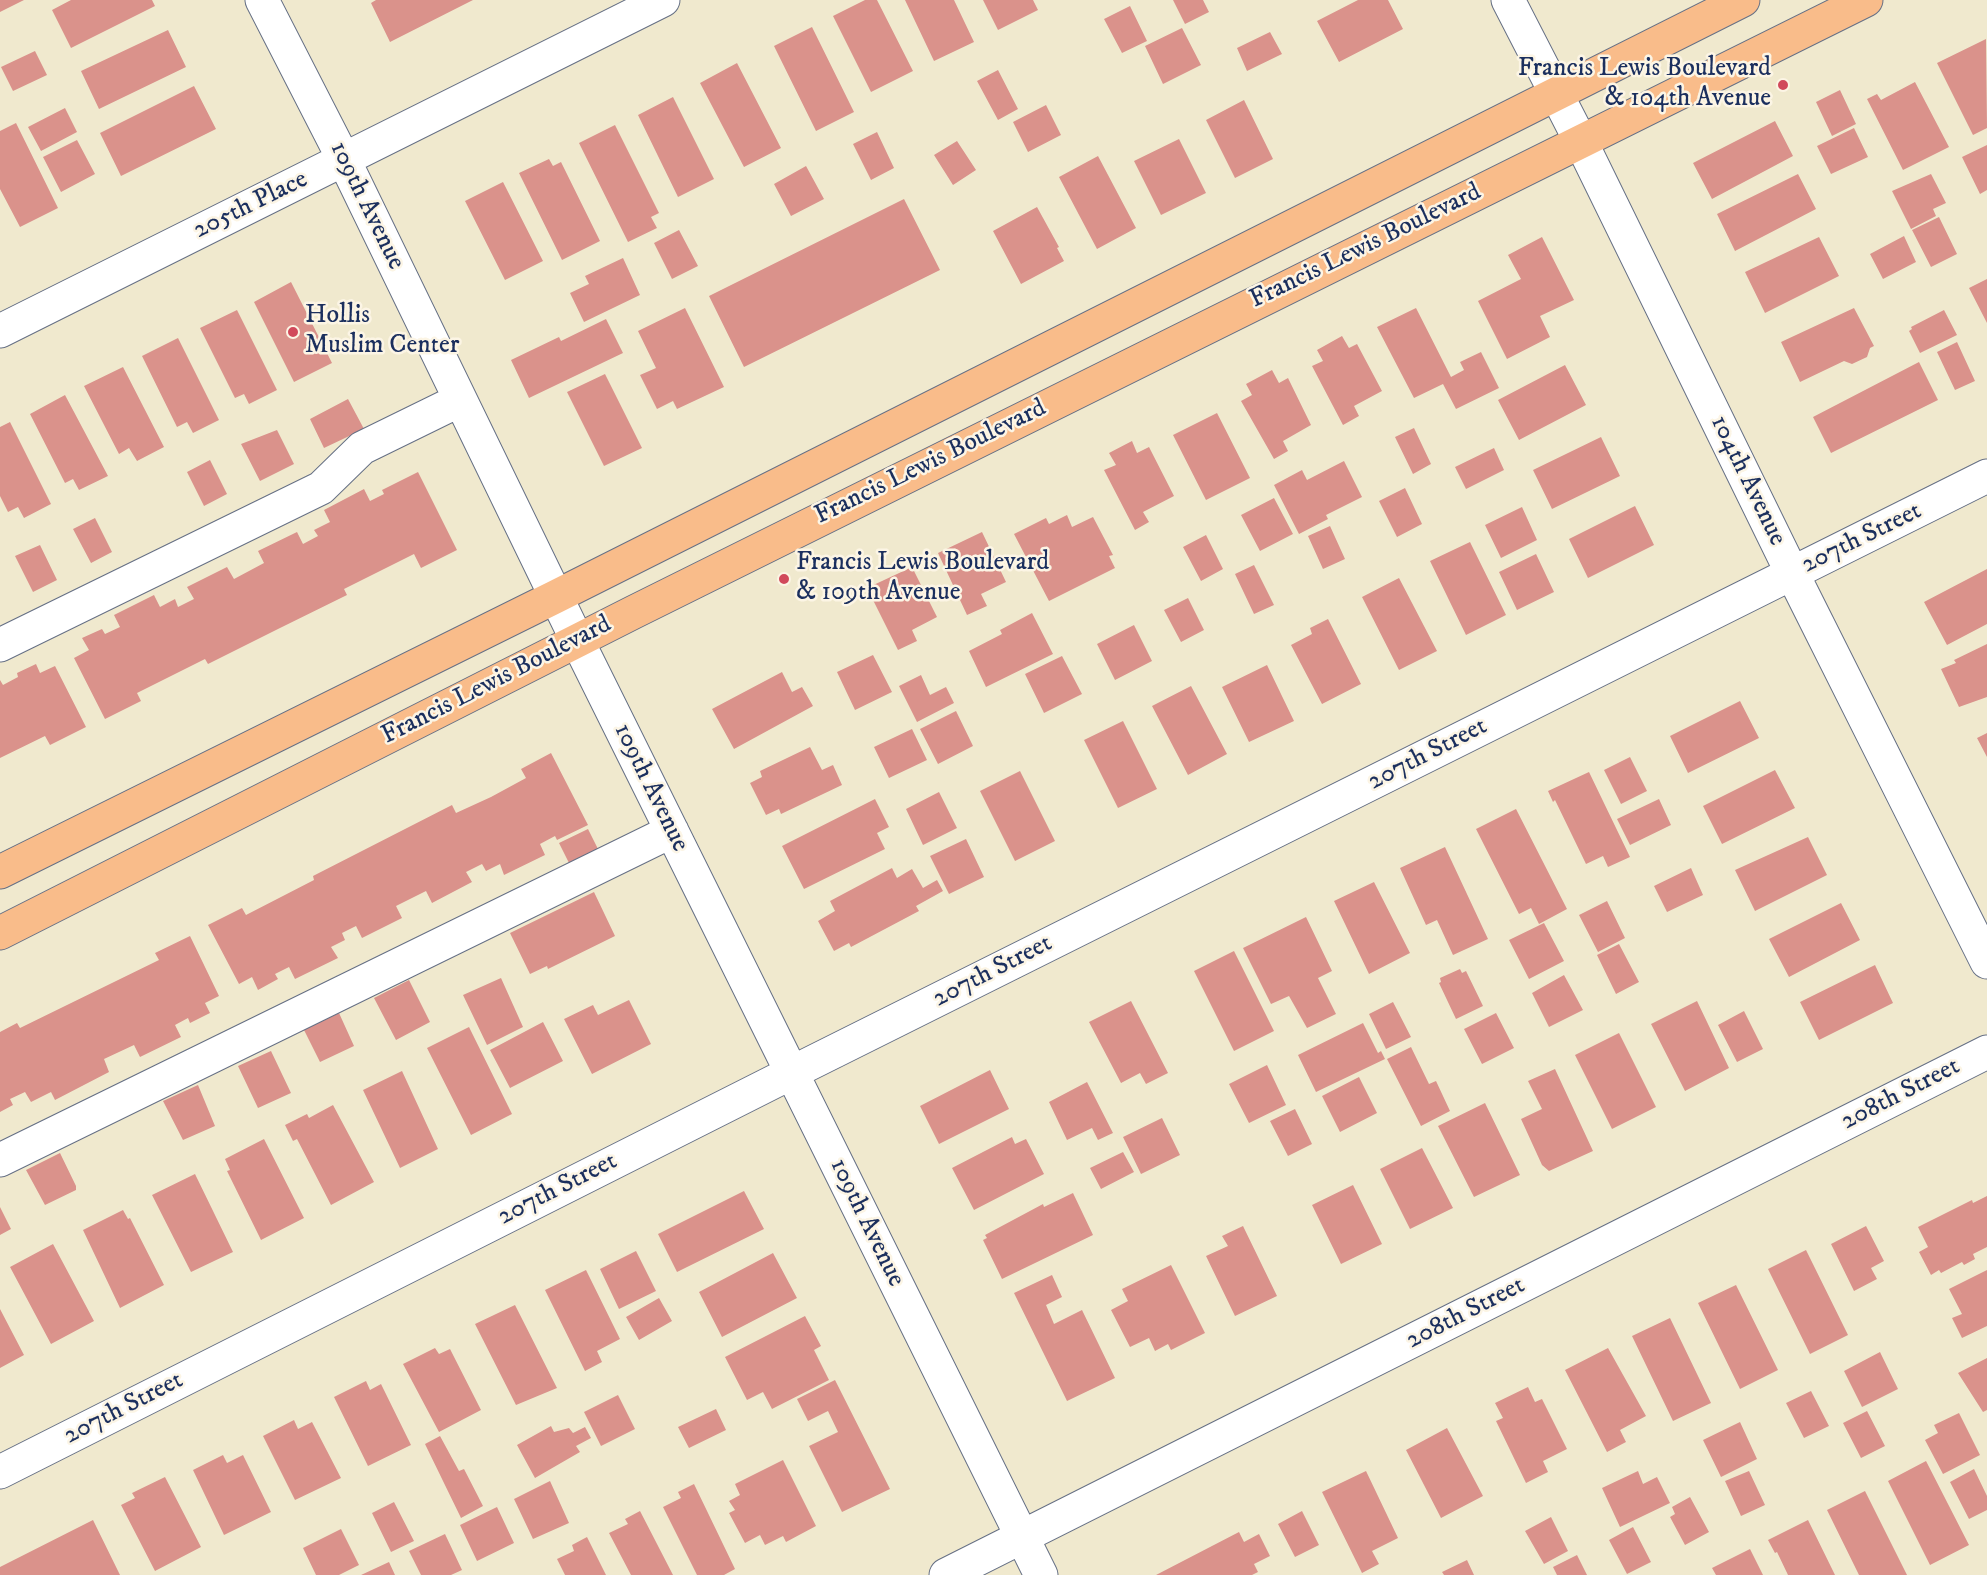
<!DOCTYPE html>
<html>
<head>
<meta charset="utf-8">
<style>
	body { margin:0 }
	canvas { display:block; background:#f0e9ce }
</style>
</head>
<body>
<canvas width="1987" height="1575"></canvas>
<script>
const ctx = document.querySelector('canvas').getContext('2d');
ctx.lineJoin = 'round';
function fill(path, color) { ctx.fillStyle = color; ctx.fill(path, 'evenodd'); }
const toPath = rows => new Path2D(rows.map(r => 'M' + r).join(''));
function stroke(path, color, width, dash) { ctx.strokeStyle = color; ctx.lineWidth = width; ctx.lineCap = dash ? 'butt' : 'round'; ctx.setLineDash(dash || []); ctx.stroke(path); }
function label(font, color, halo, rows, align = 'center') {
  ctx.font = font + ' "IM FELL DW Pica",serif'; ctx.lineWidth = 5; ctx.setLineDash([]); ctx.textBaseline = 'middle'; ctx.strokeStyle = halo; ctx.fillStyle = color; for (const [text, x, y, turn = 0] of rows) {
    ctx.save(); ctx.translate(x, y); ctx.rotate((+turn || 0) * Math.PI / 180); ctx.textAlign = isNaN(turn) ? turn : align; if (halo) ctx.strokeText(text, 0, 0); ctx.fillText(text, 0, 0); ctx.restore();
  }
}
fill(toPath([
	[0,0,24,0,0,12],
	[71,0,152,0,155,6,71,48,52,10],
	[376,0,473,0,390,42,371,3],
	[865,0,877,0,913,71,871,92,833,16],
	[905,0,954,0,974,42,934,61],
	[983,0,1033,0,1038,10,998,30],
	[1173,0,1203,0,1209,12,1185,24],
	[1358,0,1388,0,1403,29,1339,62,1317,21],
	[1130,6,1147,41,1122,53,1104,19],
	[812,27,854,112,816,131,774,46],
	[1182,28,1201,65,1163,84,1145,46],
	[168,30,186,67,99,109,81,71],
	[1270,32,1282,54,1247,71,1237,48],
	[1986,39,1987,128,1973,135,1937,63],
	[35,51,47,75,13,91,1,67],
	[737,63,781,148,744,167,700,83],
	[998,70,1018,109,998,120,977,81],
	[1915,82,1949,147,1903,170,1867,99,1877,94,1881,100],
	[194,86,216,129,121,176,100,133],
	[1840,90,1856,124,1832,136,1816,102],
	[673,97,714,179,678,197,638,115],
	[1244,100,1273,159,1235,178,1206,120],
	[1046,105,1061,135,1028,152,1013,122],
	[65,108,77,132,41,151,28,127],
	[1775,121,1793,156,1712,199,1693,163],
	[16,123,58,208,20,227,0,189,0,131],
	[615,125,659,213,651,217,657,228,628,242,579,143],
	[1854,128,1868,157,1831,174,1817,146],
	[877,132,894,168,871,180,853,144],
	[1179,139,1206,193,1161,215,1134,161],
	[77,140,95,174,61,192,43,157],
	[957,141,976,170,953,185,934,155],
	[1987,145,1987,190,1980,194,1962,157],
	[1098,156,1136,228,1097,249,1059,177],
	[549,159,553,166,561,162,600,241,562,260,519,173],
	[806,166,824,199,791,216,774,184],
	[1798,174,1816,209,1735,251,1717,214],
	[1931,174,1946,203,1933,209,1936,216,1911,229,1892,191],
	[503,182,543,261,505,280,465,201],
	[904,199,940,270,744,367,709,296],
	[1037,207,1059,247,1057,248,1064,261,1021,284,993,231],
	[1939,217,1957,254,1931,267,1912,230],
	[679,230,698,266,672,279,654,243],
	[1904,236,1916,262,1883,279,1870,254],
	[1542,237,1574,300,1540,316,1550,337,1507,359,1478,301,1521,279,1508,255],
	[1819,237,1839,276,1765,313,1745,272],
	[623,258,640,295,584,322,570,293,589,284,585,276],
	[1987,279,1987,323,1969,288],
	[291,282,332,363,294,382,254,302],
	[685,308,724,387,677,409,673,401,657,409,640,375,656,368,638,331],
	[1416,308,1451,377,1464,370,1460,362,1481,352,1499,388,1456,409,1443,384,1414,398,1377,327],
	[1854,308,1874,346,1870,348,1867,357,1852,364,1844,361,1800,382,1781,342],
	[237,310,277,390,249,404,244,394,235,398,200,328],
	[1944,310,1957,335,1920,353,1909,331,1912,329,1911,327],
	[606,319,623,353,529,398,511,360,559,337,561,341],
	[1342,336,1349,348,1357,344,1382,391,1354,406,1359,416,1343,425,1312,366,1323,361,1317,350],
	[178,338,219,420,193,433,187,422,177,427,142,356],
	[1957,342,1975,381,1955,390,1937,352],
	[1919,362,1938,400,1831,453,1813,417],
	[1565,365,1586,405,1519,440,1498,400],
	[123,367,164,447,137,461,129,448,119,454,84,386],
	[1272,370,1279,383,1288,378,1311,425,1283,441,1288,451,1274,459,1241,401,1252,395,1246,384],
	[605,374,642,448,604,466,567,392],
	[65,395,108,476,79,490,73,479,65,483,30,414],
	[348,399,364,429,324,448,310,419],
	[1217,413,1250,478,1206,500,1173,435],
	[10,422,51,504,24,518,18,507,8,512,0,496,0,427],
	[1414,428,1431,464,1413,474,1395,437],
	[277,430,294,464,260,481,241,444],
	[1601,437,1620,476,1552,509,1533,470],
	[1132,441,1137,453,1149,447,1174,496,1143,512,1149,522,1135,530,1104,470,1116,465,1109,453],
	[1494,448,1504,470,1466,489,1455,467],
	[210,460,227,494,204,506,187,472],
	[1344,461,1362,497,1326,515,1328,519,1299,534,1274,485,1302,470,1307,480],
	[418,472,457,550,421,568,414,554,344,589,347,595,278,629,208,664,205,659,137,693,141,701,105,719,74,658,89,650,82,638,102,629,105,634,120,627,114,615,154,595,160,607,175,599,178,607,194,599,187,587,227,567,234,579,264,563,258,551,297,532,303,544,318,536,314,530,330,522,324,510,364,489,370,501,384,494,382,490],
	[1405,488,1422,524,1397,537,1379,501],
	[1274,498,1293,534,1260,551,1241,515],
	[1635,506,1654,545,1588,578,1569,539],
	[1522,507,1537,540,1501,558,1485,525],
	[1067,515,1072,527,1093,517,1113,555,1109,556,1115,568,1049,601,1014,534,1046,518,1049,524],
	[95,518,112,552,91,563,73,529],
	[1330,526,1345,559,1323,569,1308,536],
	[982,532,1006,582,981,594,987,606,967,615,938,553],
	[1206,535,1223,569,1201,581,1183,547],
	[1470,542,1506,615,1466,635,1430,561],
	[40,545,57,580,33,592,15,556],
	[1536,554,1554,592,1517,610,1499,572],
	[1254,565,1274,605,1254,614,1235,574],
	[912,567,937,617,912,630,917,641,898,650,867,588],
	[1987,569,1987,624,1947,645,1924,602],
	[1399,578,1437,651,1399,670,1362,597],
	[1188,598,1204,630,1181,642,1164,610],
	[1032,613,1053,654,986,687,969,651,1002,634,1000,630],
	[1328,619,1361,684,1322,704,1291,645,1312,634,1310,628],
	[1134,625,1152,661,1115,680,1097,644],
	[1987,644,1987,697,1959,707,1941,669,1956,663,1954,660],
	[873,655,892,692,855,710,837,672],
	[1062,656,1082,694,1044,713,1025,674],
	[36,664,40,673,55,666,86,727,50,745,45,736,0,758,0,680,3,685,18,677,17,673],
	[1267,665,1294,721,1249,742,1222,687],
	[782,672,792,692,802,687,813,706,734,749,712,709],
	[921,675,930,695,946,687,954,703,917,722,899,686],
	[1191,686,1227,754,1188,775,1152,706],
	[1740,701,1759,738,1688,773,1670,736],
	[956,711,973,746,938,764,920,729],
	[1123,721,1157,789,1118,808,1084,740],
	[912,729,927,760,889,778,874,747],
	[1987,733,1987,757,1977,738],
	[810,747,822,770,833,765,842,785,781,814,779,809,766,815,750,783,762,777,760,771],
	[551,753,588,825,557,840,555,836,540,844,545,855,504,875,500,864,486,871,482,864,466,872,472,882,432,903,426,891,396,906,402,918,362,938,356,926,342,933,345,940,331,947,338,958,295,979,289,967,275,974,278,979,258,990,252,977,239,984,208,925,242,908,246,915,314,880,313,876,452,805,456,813,491,797,526,778,521,769],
	[1630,757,1647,791,1621,804,1604,770],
	[1775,770,1795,808,1722,844,1703,806],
	[1020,771,1055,841,1015,861,980,791],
	[1589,772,1630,857,1608,867,1603,856,1586,864,1555,800,1553,802,1548,791],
	[939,792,957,828,923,845,906,809],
	[875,799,889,827,877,833,885,849,804,889,782,846],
	[1659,799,1671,825,1630,845,1617,819],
	[1516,809,1567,909,1539,924,1531,908,1519,914,1476,829],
	[588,829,602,857,573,871,559,843],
	[1808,837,1827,875,1755,911,1735,870],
	[966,839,984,877,949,894,930,856],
	[1445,847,1488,939,1453,955,1437,920,1426,925,1400,868],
	[892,868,897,878,912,869,923,888,937,880,943,891,916,906,919,911,851,947,849,943,834,951,818,921,835,911,830,901],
	[1691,868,1703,895,1667,912,1654,886],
	[1374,882,1410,953,1369,974,1334,901],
	[594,892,615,936,548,969,547,966,530,974,510,933],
	[1607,901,1625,938,1598,952,1579,915],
	[1841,903,1860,940,1789,977,1769,939],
	[1306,917,1332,971,1318,978,1336,1014,1307,1028,1289,996,1271,1004,1243,948],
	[1544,923,1564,961,1529,979,1509,940],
	[190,936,219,996,205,1003,210,1013,190,1023,188,1018,175,1025,181,1037,140,1057,134,1045,104,1059,109,1072,55,1100,51,1092,31,1102,25,1092,10,1099,13,1105,0,1112,0,1032,17,1023,20,1028,159,960,155,953],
	[1619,944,1639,982,1616,994,1597,955],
	[1234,951,1274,1031,1234,1051,1194,971],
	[1875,965,1893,1003,1819,1040,1800,1002],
	[1460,969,1462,973,1466,971,1483,1006,1456,1019,1439,983,1441,982,1440,978],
	[1564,975,1583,1010,1549,1027,1532,993],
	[501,978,523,1027,487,1045,463,995],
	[409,980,430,1022,396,1040,374,998],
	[629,1000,651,1044,592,1074,564,1019,593,1005,598,1015],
	[1131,1001,1168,1073,1146,1084,1140,1073,1121,1083,1089,1022],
	[1697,1001,1729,1068,1685,1091,1651,1024],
	[1393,1002,1411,1037,1386,1049,1369,1014],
	[1744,1011,1763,1049,1737,1062,1718,1025],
	[339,1013,354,1046,320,1062,304,1030],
	[1496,1013,1514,1048,1482,1064,1464,1029],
	[543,1022,563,1061,510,1088,490,1050],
	[1363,1023,1378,1053,1381,1051,1385,1059,1316,1092,1298,1055],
	[469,1027,512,1114,471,1135,427,1048],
	[1619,1033,1656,1107,1612,1129,1575,1055],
	[1411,1047,1429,1084,1436,1081,1450,1111,1421,1126,1387,1059],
	[271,1051,291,1093,258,1108,238,1066],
	[1267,1065,1286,1105,1249,1123,1229,1084],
	[1555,1069,1593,1151,1549,1171,1542,1165,1521,1119,1542,1109,1528,1081],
	[990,1070,1009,1109,939,1144,920,1106],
	[402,1071,438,1149,400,1168,363,1090],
	[1359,1077,1377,1113,1340,1132,1322,1096],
	[1087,1082,1113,1133,1098,1140,1092,1128,1067,1140,1049,1102],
	[198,1085,215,1126,183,1140,163,1101],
	[1485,1103,1520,1175,1474,1197,1438,1126],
	[333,1105,374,1182,331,1205,297,1139,293,1141,285,1125,307,1114,309,1118],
	[1295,1109,1312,1144,1288,1156,1270,1121],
	[1162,1118,1180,1155,1141,1174,1123,1137],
	[1012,1137,1015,1144,1026,1139,1044,1174,974,1210,952,1168],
	[264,1139,304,1218,261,1240,227,1171,230,1170,225,1159],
	[1422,1148,1453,1208,1410,1229,1380,1169],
	[1123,1152,1134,1172,1101,1189,1090,1168],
	[60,1153,76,1186,76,1190,45,1205,26,1170],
	[195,1174,233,1252,191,1272,152,1195],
	[1353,1185,1382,1244,1341,1264,1312,1205],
	[744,1191,764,1229,677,1272,658,1234],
	[1073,1193,1093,1235,1002,1279,983,1240,987,1238,985,1235,1043,1204,1044,1207],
	[1987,1196,1987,1247,1973,1254,1975,1259,1964,1265,1962,1262,1941,1273,1939,1270,1931,1275,1919,1252,1928,1247,1918,1227,1972,1200,1973,1203],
	[0,1207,11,1229,0,1235],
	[123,1210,128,1219,130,1218,164,1285,120,1308,83,1230],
	[1243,1226,1277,1296,1235,1316,1206,1256,1228,1246,1222,1236],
	[1866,1226,1884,1261,1871,1268,1877,1279,1854,1291,1831,1244],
	[53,1244,94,1321,51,1344,10,1267],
	[1806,1250,1848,1335,1810,1354,1768,1269],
	[636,1251,656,1291,619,1309,600,1269],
	[773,1253,797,1298,722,1337,699,1292],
	[1171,1265,1205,1333,1171,1350,1168,1344,1155,1351,1149,1338,1130,1347,1111,1310,1128,1301,1122,1289],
	[586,1270,620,1339,597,1351,602,1362,585,1371,545,1290],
	[1987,1270,1987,1326,1962,1338,1952,1318,1962,1314,1949,1289],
	[1052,1275,1062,1297,1046,1305,1054,1324,1082,1310,1115,1378,1067,1401,1014,1293],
	[1736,1285,1778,1370,1740,1389,1698,1303],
	[659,1298,672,1321,639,1340,626,1317],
	[515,1305,557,1388,516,1405,475,1324],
	[0,1309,24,1355,0,1368],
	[805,1316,821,1346,814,1350,829,1380,772,1409,763,1392,747,1400,725,1357],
	[1670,1318,1711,1403,1673,1421,1632,1336],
	[435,1348,439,1354,450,1349,481,1410,439,1432,403,1364],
	[1608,1348,1646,1416,1620,1430,1626,1442,1607,1452,1565,1370],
	[1880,1352,1898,1389,1862,1407,1844,1371],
	[1987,1358,1987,1410,1983,1412,1958,1373],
	[835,1380,890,1489,842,1512,809,1446,838,1432,828,1411,808,1421,797,1399],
	[366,1381,370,1390,381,1384,411,1445,368,1466,334,1397],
	[1528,1387,1535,1402,1542,1399,1567,1449,1543,1461,1548,1472,1526,1483,1496,1421,1503,1418,1495,1403],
	[1811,1391,1829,1426,1804,1438,1786,1403],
	[618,1395,635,1429,601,1446,584,1412],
	[716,1409,726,1430,689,1448,678,1427],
	[1867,1411,1885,1446,1861,1458,1843,1423],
	[1959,1413,1980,1455,1943,1474,1925,1440,1938,1433,1934,1425],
	[294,1420,298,1429,312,1422,341,1478,295,1500,263,1436],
	[1740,1422,1757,1459,1721,1477,1703,1440],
	[551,1426,554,1432,569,1428,573,1433,585,1427,591,1438,576,1446,580,1452,535,1478,517,1445],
	[1447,1428,1483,1496,1441,1518,1406,1450],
	[440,1436,459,1471,464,1469,483,1506,461,1518,425,1444],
	[223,1455,227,1463,243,1455,271,1512,224,1535,193,1470],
	[783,1460,816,1526,786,1542,783,1536,765,1545,760,1535,745,1543,729,1513,735,1510,729,1501,740,1495,735,1484],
	[1926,1461,1969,1545,1930,1565,1888,1481],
	[1974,1469,1987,1496,1987,1510,1969,1519,1950,1482],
	[1366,1471,1398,1538,1372,1551,1379,1564,1362,1573,1322,1492],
	[1638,1471,1643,1484,1657,1477,1670,1503,1620,1527,1602,1488],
	[1749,1471,1765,1505,1741,1516,1725,1481],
	[165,1477,201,1547,155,1571,121,1505,135,1498,132,1493],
	[550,1481,569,1523,533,1539,514,1499],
	[694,1484,735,1569,724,1575,697,1575,663,1507,681,1498,678,1492],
	[1865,1491,1907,1575,1859,1575,1827,1510],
	[1690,1497,1709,1532,1685,1545,1670,1517,1675,1514,1672,1507],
	[394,1502,414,1541,391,1552,372,1513],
	[497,1507,514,1543,477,1561,460,1525],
	[640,1511,673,1575,631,1575,609,1533,628,1524,625,1519],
	[1302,1511,1319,1545,1295,1557,1278,1524],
	[1551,1517,1568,1551,1544,1564,1525,1531],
	[93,1520,120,1575,0,1575,0,1567],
	[1808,1520,1835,1575,1788,1575,1777,1552,1775,1553,1768,1540],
	[1633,1527,1651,1562,1627,1574,1609,1540],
	[341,1529,359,1565,339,1575,316,1575,303,1548],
	[1239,1532,1244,1542,1259,1534,1270,1556,1254,1564,1258,1572,1252,1575,1156,1575],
	[445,1534,462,1570,451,1575,421,1575,409,1551],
	[587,1537,606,1575,565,1575,557,1559,574,1551,572,1545],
	[1750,1549,1763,1575,1716,1575,1712,1568],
	[1577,1555,1587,1575,1557,1575,1553,1567],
	[1467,1560,1474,1575,1444,1575,1442,1572],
	[389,1562,395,1575,361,1575]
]), '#da928b');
const minor = toPath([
	[262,0,344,160,577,640,1041,1575],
	[1508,0,1580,140,1792,573,1987,962],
	[0,331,663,0],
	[0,645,321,488,362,448,460,400],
	[0,1160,672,831],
	[0,1472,791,1073,1987,476],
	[946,1575,1987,1052]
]);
const major = toPath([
	[0,872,555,597,1743,0],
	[0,933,634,612,1866,0]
]);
stroke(minor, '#667085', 35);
stroke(major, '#667085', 35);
stroke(minor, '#fff', 33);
stroke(major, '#f9bc8a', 33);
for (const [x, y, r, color] of [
	[1783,85,6,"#d1495b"],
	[293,332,6,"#d1495b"],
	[784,579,6,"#d1495b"]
]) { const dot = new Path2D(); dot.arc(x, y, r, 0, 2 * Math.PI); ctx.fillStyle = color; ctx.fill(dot); stroke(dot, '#fcf5e5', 2); }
label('26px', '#1b2f5e', '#fcf5e5', [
	["Francis Lewis Boulevard",1771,70,"right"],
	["& 104th Avenue",1771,100,"right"],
	["Hollis",305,317],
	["Muslim Center",305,347],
	["Francis Lewis Boulevard",796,564],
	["& 109th Avenue",796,594]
], 'left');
label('26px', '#1b2f5e', '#fcf5e5', [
	["205th Place",251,206,-26],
	["109th Avenue",366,206,64],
	["Francis Lewis Boulevard",1366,247,-26],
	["Francis Lewis Boulevard",931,463,-26],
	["104th Avenue",1747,481,64],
	["207th Street",1862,539,-26],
	["Francis Lewis Boulevard",497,681,-27],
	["207th Street",1428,755,-27],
	["109th Avenue",650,788,64],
	["207th Street",993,972,-27],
	["208th Street",1901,1095,-27],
	["207th Street",558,1190,-27],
	["109th Avenue",866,1223,64],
	["208th Street",1466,1314,-27],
	["207th Street",124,1409,-27]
]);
</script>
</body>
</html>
